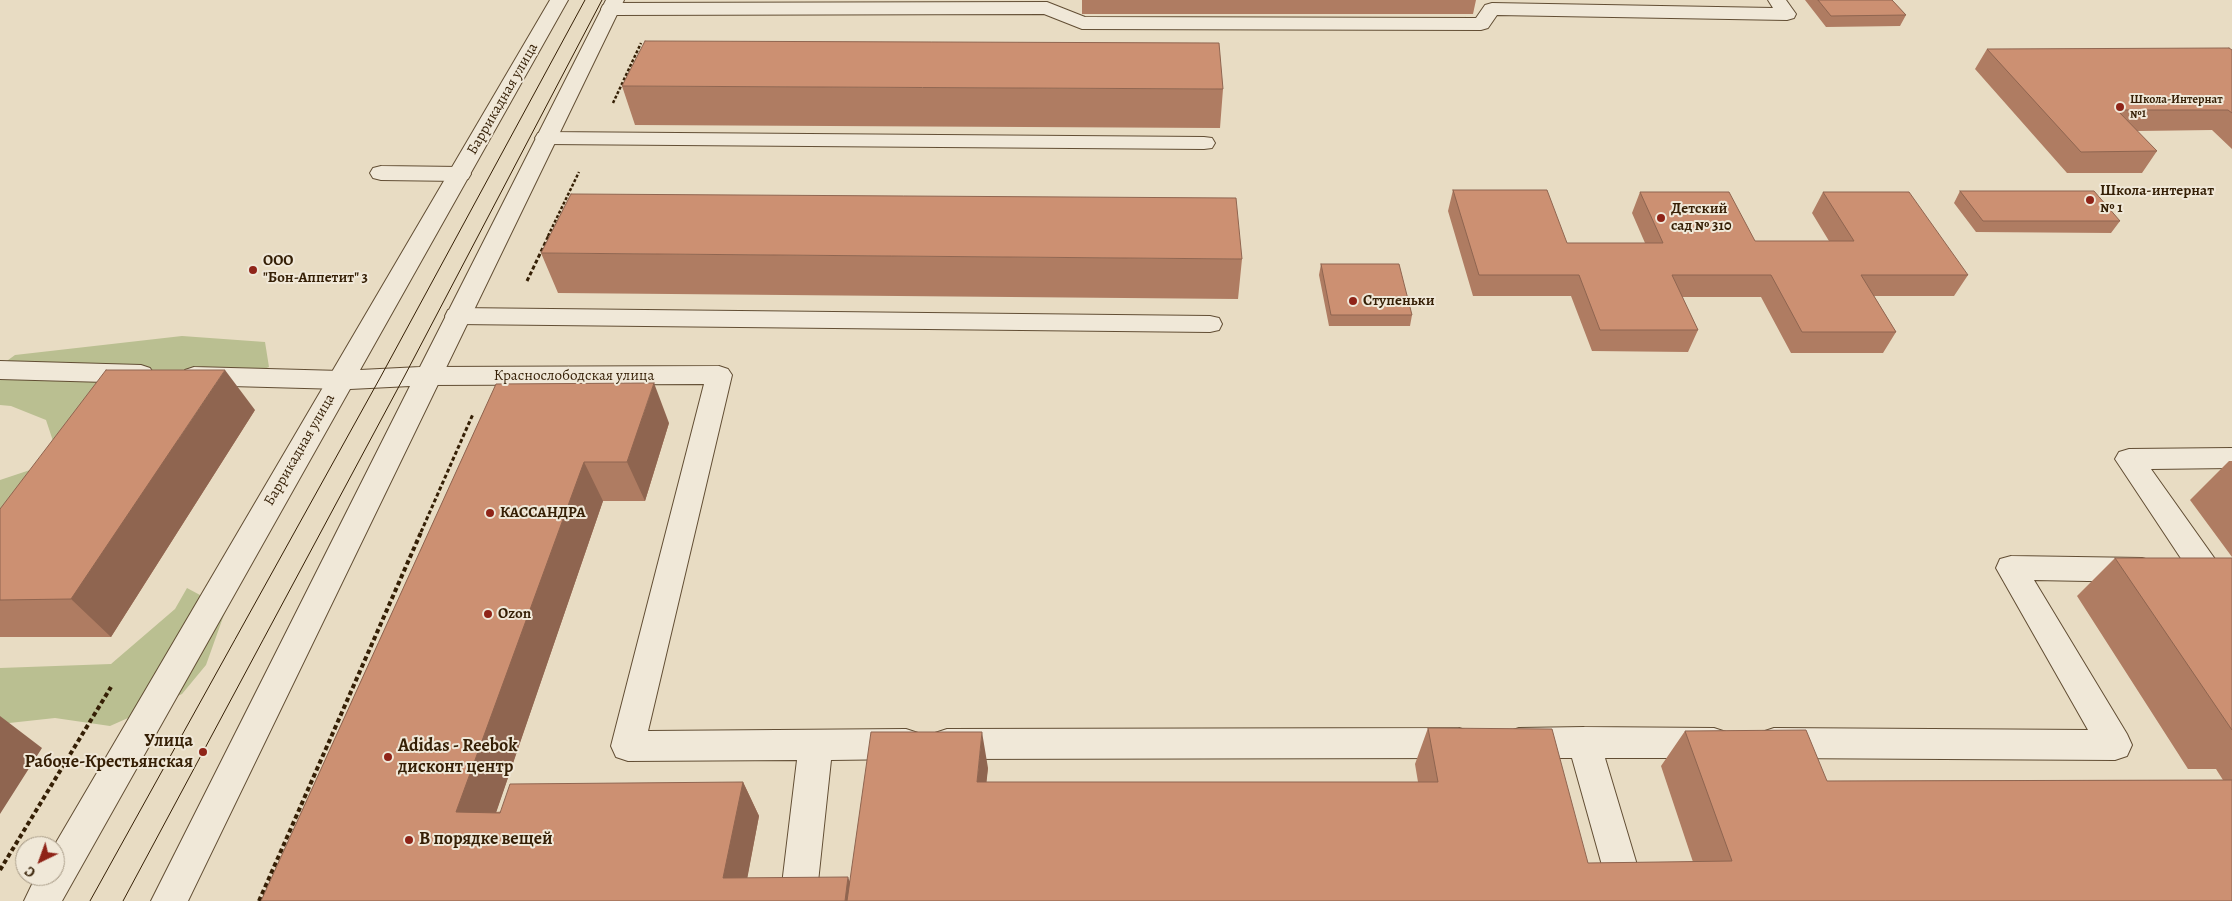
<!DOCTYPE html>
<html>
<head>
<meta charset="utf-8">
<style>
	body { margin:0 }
	#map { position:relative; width:2232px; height:901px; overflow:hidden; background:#e8dcc3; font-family:Alegreya,serif }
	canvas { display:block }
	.north { position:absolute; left:15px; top:836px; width:50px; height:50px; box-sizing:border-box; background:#f0e8d8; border:1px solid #a59884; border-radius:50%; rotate:222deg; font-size:14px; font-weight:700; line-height:20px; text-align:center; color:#351f05 }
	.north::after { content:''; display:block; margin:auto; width:18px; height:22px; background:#8f2418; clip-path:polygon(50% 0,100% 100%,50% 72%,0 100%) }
</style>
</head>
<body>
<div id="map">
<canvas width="2232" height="901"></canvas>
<div class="north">С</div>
</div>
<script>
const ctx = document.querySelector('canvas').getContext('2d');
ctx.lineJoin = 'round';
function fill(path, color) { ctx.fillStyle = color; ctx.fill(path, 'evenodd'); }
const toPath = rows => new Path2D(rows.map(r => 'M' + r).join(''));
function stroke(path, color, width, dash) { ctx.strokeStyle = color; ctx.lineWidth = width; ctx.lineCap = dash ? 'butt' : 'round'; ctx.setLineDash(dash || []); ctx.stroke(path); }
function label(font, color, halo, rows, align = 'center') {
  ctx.font = font + ' Alegreya,serif'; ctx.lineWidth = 4; ctx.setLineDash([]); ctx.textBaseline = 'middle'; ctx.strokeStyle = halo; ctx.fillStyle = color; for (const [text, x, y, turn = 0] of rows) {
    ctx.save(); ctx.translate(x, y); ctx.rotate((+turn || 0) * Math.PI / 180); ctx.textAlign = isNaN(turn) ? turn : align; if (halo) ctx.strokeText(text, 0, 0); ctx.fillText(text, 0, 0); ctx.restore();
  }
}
fill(toPath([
	[182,336,265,342,269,367,215,391,0,623,0,480,48,464,54,444,46,420,11,406,0,405,0,366,15,355],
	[187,588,226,609,206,665,182,694,110,726,55,718,0,724,0,668,111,664,175,609]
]), '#babf91');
const service = toPath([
	[1768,0,1786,0,1796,14,1794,18,1787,20,1497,15,1488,28,1481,30,1082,29,1044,14,610,15,603,13,601,9,603,5,610,3,1047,2,1085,17,1476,18,1485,5,1492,3,1773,8,1768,0],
	[546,132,1204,137,1212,138,1215,143,1212,148,1204,149,546,144,538,143,535,138,538,133,546,132],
	[381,166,460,167,468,169,471,174,468,179,460,181,381,180,373,178,370,173,373,168,381,166],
	[457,308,1210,316,1219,318,1222,324,1219,330,1210,332,457,324,448,322,445,316,448,310,457,308],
	[0,361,141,365,150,368,154,374,150,380,141,383,0,379,0,361],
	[719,366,728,369,732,375,648,731,906,729,918,733,923,744,918,755,906,759,831,760,816,901,780,901,797,760,628,761,616,757,611,746,704,384,428,385,419,382,415,376,419,370,428,367,719,366],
	[194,367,341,371,350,373,354,380,350,387,341,389,194,385,185,382,181,376,185,370,194,367],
	[2232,448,2232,468,2151,469,2232,583,2232,619,2221,615,2184,563,2115,459,2119,452,2129,449,2232,448],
	[2011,556,2142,558,2153,561,2157,570,2153,579,2142,582,2034,580,2127,734,2132,745,2127,756,2115,760,1774,758,1762,754,1757,743,1762,732,1774,728,2088,730,1996,568,2000,559,2011,556],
	[1584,727,1714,728,1726,732,1731,743,1726,754,1714,758,1605,758,1646,895,1644,901,1612,901,1572,758,1519,758,1507,754,1502,743,1507,732,1519,728,1584,727],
	[1459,728,1471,732,1476,743,1471,754,1459,758,947,759,935,755,930,744,935,733,947,729,1459,728]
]);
const tertiary = toPath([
	[550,0,568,0,360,370,420,367,606,0,624,0,188,901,151,901,410,386,350,389,62,901,24,901,36,876,55,876,54,846,550,0]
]);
stroke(service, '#624e34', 2);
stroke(tertiary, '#624e34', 2);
stroke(toPath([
	[613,103,641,43],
	[548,236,579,172]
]), '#351f05', 2.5, [3, 2]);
stroke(toPath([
	[527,281,549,235],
	[421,532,473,414]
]), '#351f05', 3, [4, 2.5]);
stroke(toPath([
	[0,870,111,687],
	[259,901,422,530]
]), '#351f05', 4, [4.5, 3]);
fill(service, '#f0e8d8');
fill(tertiary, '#f0e8d8');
stroke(toPath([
	[90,901,380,378,585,0],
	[123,901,404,377,602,0]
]), '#351f05', 1);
fill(toPath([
	[1082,0,1476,0,1473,14,1082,14],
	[1805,0,1892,0,1906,15,1900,26,1826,27],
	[1987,49,2232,50,2232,149,2212,130,2137,131,2157,151,2142,173,2067,173,1975,69],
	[622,86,1223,89,1220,128,635,125],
	[1453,190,1567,243,1645,243,1632,213,1640,192,1755,241,1829,241,1812,213,1823,192,1968,275,1954,296,1874,296,1896,332,1883,353,1791,353,1761,297,1682,297,1698,330,1688,352,1592,351,1571,296,1473,296,1448,211],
	[1960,191,2120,221,2111,233,1976,232,1954,203],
	[541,253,1242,259,1238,299,558,293],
	[1321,264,1412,315,1410,326,1329,326,1319,275],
	[496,384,669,423,645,501,603,501,496,812,743,782,759,816,747,878,850,881,988,768,986,782,1418,782,1415,764,1428,728,1588,863,1693,862,1661,766,1685,731,1827,781,2223,780,2216,769,2188,769,2077,596,2115,558,2232,558,2232,901,261,901],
	[255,410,111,637,0,637,0,509],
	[2229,461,2232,461,2232,557,2190,500]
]), '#af7c62');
fill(toPath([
	[225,370,255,410,111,637,71,599],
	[654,383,669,423,645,501,627,462],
	[584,462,603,501,485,845,456,812],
	[0,716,42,748,0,814],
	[982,732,988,768,983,816,977,782],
	[743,782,759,816,743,901,723,878],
	[848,877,857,901,845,901]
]), '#8f6550');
const building = toPath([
	[1818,0,1892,0,1906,15,1831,16,1818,0],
	[645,41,1219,43,1223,89,622,86,645,41],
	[2229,48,2232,50,2232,113,2228,110,2117,110,2157,151,2081,152,1987,49,2229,48],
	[1453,190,1547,190,1567,243,1663,243,1640,192,1729,192,1755,241,1854,241,1823,192,1909,192,1968,275,1861,275,1896,332,1802,332,1771,275,1672,275,1698,330,1600,330,1579,275,1479,275,1453,190],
	[1960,191,2094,191,2120,221,1983,221,1960,191],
	[571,194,1236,198,1242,259,541,253,571,194],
	[1321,264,1399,264,1412,315,1331,315,1321,264],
	[106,370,225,370,71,599,0,600,0,509,106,370],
	[654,383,627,462,584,462,456,812,500,813,510,784,743,782,723,878,848,877,845,901,261,901,496,384,654,383],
	[2115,558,2232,558,2232,730,2115,558],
	[1428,728,1552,729,1588,863,1732,861,1685,731,1806,730,1827,781,2232,780,2232,901,847,901,871,732,982,732,977,782,1438,782,1428,728]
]);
fill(building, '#cc9072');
stroke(building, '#8f6550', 1);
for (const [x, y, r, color] of [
	[2120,107,5,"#8f2418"],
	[2090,200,5,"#8f2418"],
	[1661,218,5,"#8f2418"],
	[253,270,5,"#8f2418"],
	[1353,301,5,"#8f2418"],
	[490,513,5,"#8f2418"],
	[488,614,5,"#8f2418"],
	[203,752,5,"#8f2418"],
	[388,757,5,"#8f2418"],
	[409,840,5,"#8f2418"]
]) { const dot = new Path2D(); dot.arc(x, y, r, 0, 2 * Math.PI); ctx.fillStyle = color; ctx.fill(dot); stroke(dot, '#f0e8d8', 2); }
label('bold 12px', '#351f05', '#f0e8d8', [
	["Школа-Интернат",2130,100],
	["№1",2130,114]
], 'left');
label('15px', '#351f05', '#f0e8d8', [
	["Баррикадная улица",503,99,-60],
	["Краснослободская улица",574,376],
	["Баррикадная улица",300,450,-60]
]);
label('bold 15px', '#351f05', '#f0e8d8', [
	["Школа-интернат",2100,191],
	["№ 1",2100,208],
	["Детский",1671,209],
	["сад № 310",1671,226],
	["ООО",263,261],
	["\"Бон-Аппетит\" 3",263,278],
	["Ступеньки",1363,301],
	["КАССАНДРА",500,513],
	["Ozon",498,614]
], 'left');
label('bold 18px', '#351f05', '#f0e8d8', [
	["Улица",193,742,"right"],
	["Рабоче-Крестьянская",193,763,"right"],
	["Adidas - Reebok",398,747],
	["дисконт центр",398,768],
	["В порядке вещей",419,840]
], 'left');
</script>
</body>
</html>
